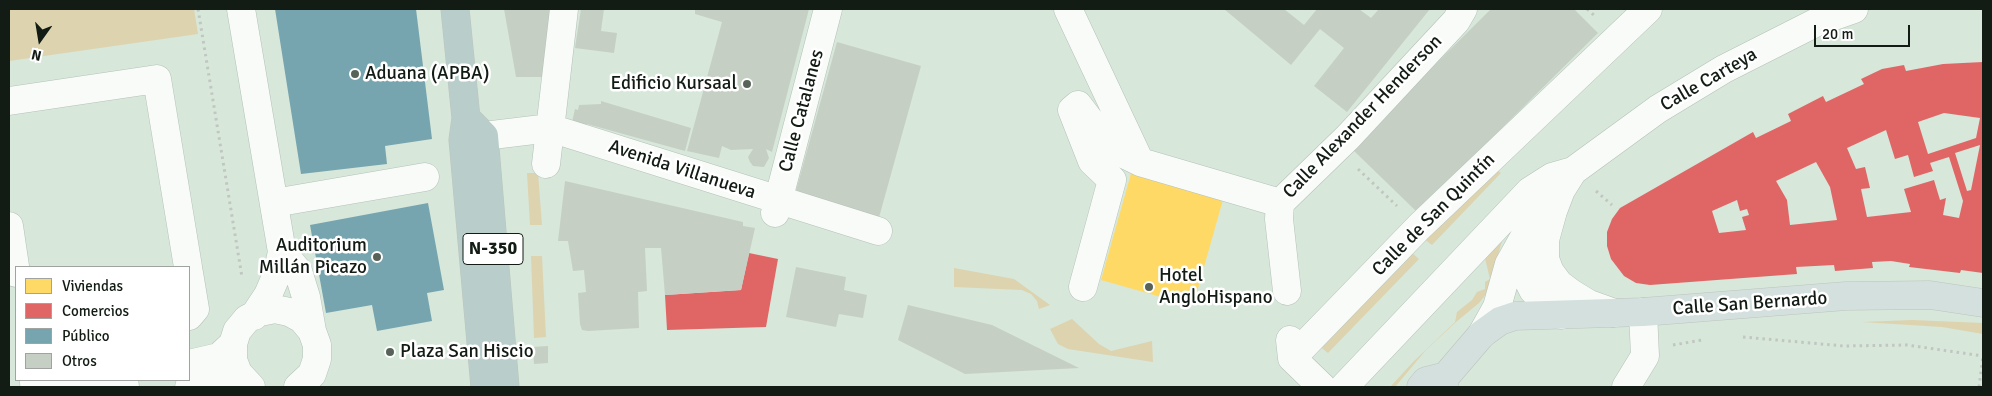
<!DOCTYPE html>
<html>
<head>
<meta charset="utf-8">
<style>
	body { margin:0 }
	#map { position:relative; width:1992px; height:396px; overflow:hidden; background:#d7e7da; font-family:Signika,sans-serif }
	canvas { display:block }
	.frame { position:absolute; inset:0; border:10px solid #121c14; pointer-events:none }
	.legend { position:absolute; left:15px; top:266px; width:175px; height:115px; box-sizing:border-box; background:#fff; border:1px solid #a0a4a1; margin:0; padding:6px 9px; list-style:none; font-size:15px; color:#121c14 }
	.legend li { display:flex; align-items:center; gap:10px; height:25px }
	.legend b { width:25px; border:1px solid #a0a4a1 }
	.north { position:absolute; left:15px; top:15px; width:50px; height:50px; -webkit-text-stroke:4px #fff; paint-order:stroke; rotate:193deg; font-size:14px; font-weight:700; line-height:20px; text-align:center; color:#121c14 }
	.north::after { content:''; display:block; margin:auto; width:18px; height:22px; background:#121c14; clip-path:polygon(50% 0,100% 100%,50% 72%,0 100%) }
	.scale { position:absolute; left:1814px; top:25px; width:96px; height:22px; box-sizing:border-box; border:2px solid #121c14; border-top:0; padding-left:6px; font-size:15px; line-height:18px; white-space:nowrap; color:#121c14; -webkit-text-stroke:4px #fff; paint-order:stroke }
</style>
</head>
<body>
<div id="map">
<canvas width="1992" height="396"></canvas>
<div class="frame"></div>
<ul class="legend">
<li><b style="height:14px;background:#ffd966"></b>Viviendas</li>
<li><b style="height:14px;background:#e06666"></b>Comercios</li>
<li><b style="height:14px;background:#76a5af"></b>Público</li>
<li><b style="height:14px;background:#c6cfc3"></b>Otros</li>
</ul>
<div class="north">N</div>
<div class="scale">20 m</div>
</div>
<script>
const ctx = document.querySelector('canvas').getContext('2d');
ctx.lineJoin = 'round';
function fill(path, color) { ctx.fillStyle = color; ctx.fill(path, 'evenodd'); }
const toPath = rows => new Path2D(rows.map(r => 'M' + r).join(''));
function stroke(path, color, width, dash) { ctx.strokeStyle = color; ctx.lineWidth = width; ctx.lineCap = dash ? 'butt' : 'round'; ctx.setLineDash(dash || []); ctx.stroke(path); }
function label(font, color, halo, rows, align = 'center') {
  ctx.font = font + ' Signika,sans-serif'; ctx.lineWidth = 5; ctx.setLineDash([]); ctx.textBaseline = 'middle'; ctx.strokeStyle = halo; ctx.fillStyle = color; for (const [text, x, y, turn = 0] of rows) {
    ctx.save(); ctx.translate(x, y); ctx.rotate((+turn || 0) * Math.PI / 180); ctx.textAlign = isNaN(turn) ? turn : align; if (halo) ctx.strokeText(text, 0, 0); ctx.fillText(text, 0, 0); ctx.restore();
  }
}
fill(toPath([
	[9,9,194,9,198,34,9,61],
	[1495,169,1501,173,1432,245,1424,239],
	[527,173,538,173,542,225,530,225],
	[1504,234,1487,293,1479,303,1456,322,1426,350,1395,387,1387,387,1391,386,1413,362,1455,322,1457,312,1472,300,1477,292,1485,289,1485,282,1490,279,1484,254],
	[1411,252,1419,259,1328,353,1318,345],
	[531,256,542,256,546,337,534,338],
	[954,268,1014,279,1050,305,1039,309,1037,301,1031,294,1022,290,954,287],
	[1072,319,1099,344,1111,351,1152,341,1153,362,1068,349,1058,344,1050,329],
	[1912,320,1983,323,1983,334,1942,327,1862,322]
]), '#ddd3af');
fill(toPath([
	[1132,170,1224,196,1193,306,1101,280]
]), '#ffd966');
fill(toPath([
	[1983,62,1983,273,1961,270,1960,273,1909,267,1910,264,1891,261,1872,262,1873,268,1835,271,1834,265,1796,267,1797,274,1650,285,1636,283,1624,276,1611,259,1607,246,1607,232,1612,219,1620,208,1753,132,1756,138,1791,121,1788,114,1823,96,1826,102,1864,84,1861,79,1882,69,1904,65,1906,71,1943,64],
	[1944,113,1980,118,1976,138,1928,154,1918,122],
	[1886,130,1895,159,1908,155,1914,177,1933,171,1930,163,1949,157,1963,201,1959,218,1943,215,1946,198,1940,200,1934,180,1904,189,1911,212,1867,217,1861,189,1870,188,1865,167,1856,169,1847,148],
	[1980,145,1971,190,1967,191,1955,153],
	[1816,162,1830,187,1837,220,1790,225,1787,200,1776,181],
	[1737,200,1740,211,1747,209,1749,215,1742,217,1746,230,1719,233,1712,211],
	[749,253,778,259,766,327,667,330,665,295,741,290]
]), '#e06666');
fill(toPath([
	[275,9,416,9,432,139,385,146,387,164,301,174],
	[428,203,444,290,427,293,432,321,377,331,372,305,326,313,310,225]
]), '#76a5af');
fill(toPath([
	[504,9,553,9,546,77,516,77],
	[581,9,604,9,601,31,617,33,614,53,575,48],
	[695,9,809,9,772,152,766,149,769,158,764,167,753,166,750,162,748,157,753,149,731,150,722,146,719,158,687,151,722,22,695,14],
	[1224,9,1284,9,1304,25,1317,9,1359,9,1371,18,1379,9,1430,9,1347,112,1314,86,1344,48,1320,29,1291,65],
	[1491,9,1574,9,1598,33,1417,212,1351,148],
	[837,42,921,66,878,221,794,198],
	[601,101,691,128,685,151,587,124,587,126,572,122,575,109,578,110,579,105,601,104],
	[565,181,743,222,743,226,755,228,741,290,665,295,661,248,645,248,647,291,638,292,639,328,588,331,582,330,580,324,578,293,586,292,584,270,573,271,568,241,558,241],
	[796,267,846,277,844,290,867,295,863,318,839,314,836,327,786,317],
	[908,305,992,325,1079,368,965,374,898,340],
	[548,346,548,363,534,364,533,347]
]), '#c6cfc3');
const minor = toPath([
	[241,9,282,252,277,274,268,295,254,316],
	[1068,9,1140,162,1280,203],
	[9,101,157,79,188,267],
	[484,136,550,128,878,231],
	[546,164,564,9],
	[1551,200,1537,214,1518,248,1526,276,1533,290,1546,304,1561,315],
	[274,203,425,177],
	[775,213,828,9],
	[9,226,16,273],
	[282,252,298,271,306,297,312,331],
	[189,273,195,309,189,316],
	[1083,287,1112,180,1092,161,1072,110,1078,105,1111,148,1140,162],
	[1287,291,1279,219,1280,203,1348,137,1456,21,1463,9],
	[1614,313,1589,304,1571,293,1559,284,1550,272,1545,259,1545,240,1553,211,1561,190,1573,171,1658,109,1724,69,1817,22,1854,9],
	[1482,334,1497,307,1509,264,1518,248],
	[1290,340,1292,358,1322,387],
	[1292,358,1419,227,1648,9],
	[189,364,219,357,233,344],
	[34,380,34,383,102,387],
	[124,380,125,387],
	[189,387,225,382,247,385],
	[251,387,238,373,233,360,233,344,237,331,247,319,260,312,275,309,289,312,302,319,312,331,317,345,317,359,312,374,298,387],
	[1344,387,1530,191,1552,177,1573,171],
	[1626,387,1645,356,1643,312]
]);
const major = toPath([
	[1421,387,1426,381,1446,376],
	[1443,387,1446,376,1482,334,1500,321,1515,316,1643,312,1846,296,1930,295,1983,303]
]);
const highway = toPath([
	[455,9,466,118,463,140,485,387],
	[466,118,484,136,505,387]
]);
stroke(minor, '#b5c1b8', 29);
stroke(major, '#bdc4be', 29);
stroke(highway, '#bdc4be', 29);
stroke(toPath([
	[198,9,242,277],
	[1587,9,1596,17],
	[1358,169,1397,206],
	[1596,191,1612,205],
	[1743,337,1844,346,1907,345,1983,356],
	[1673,345,1702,340],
	[1979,387,1983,356]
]), '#c1c6c1', 3, [2.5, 4]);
stroke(minor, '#f9fbf9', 28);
stroke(major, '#d3e0dd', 28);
stroke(highway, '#b9ceca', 28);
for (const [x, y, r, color] of [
	[355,74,5,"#576359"],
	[747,84,5,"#576359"],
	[377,257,5,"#576359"],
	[1149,287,5,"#576359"],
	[390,352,5,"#576359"]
]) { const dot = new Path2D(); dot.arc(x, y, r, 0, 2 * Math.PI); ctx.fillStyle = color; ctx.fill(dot); stroke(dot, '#fff', 2); }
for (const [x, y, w] of [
	[493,249,60]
]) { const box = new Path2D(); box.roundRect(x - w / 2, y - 15.5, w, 31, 4); ctx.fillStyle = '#fff'; ctx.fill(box); stroke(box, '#121c14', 1); }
label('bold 18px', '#121c14', null, [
	["N-350",493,249]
]);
label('19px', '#121c14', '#fff', [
	["Aduana (APBA)",365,74],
	["Edificio Kursaal",737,84,"right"],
	["Auditorium",367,246,"right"],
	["Millán Picazo",367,268,"right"],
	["Hotel",1159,276],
	["AngloHispano",1159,298],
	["Plaza San Hiscio",400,352]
], 'left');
label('19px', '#121c14', '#fff', [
	["Calle Carteya",1709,80,-30],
	["Calle Catalanes",802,111,-75],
	["Calle Alexander Henderson",1363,117,-46],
	["Avenida Villanueva",682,170,18],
	["Calle de San Quintín",1434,215,-45],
	["Calle San Bernardo",1750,304,-4]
]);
</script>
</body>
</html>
